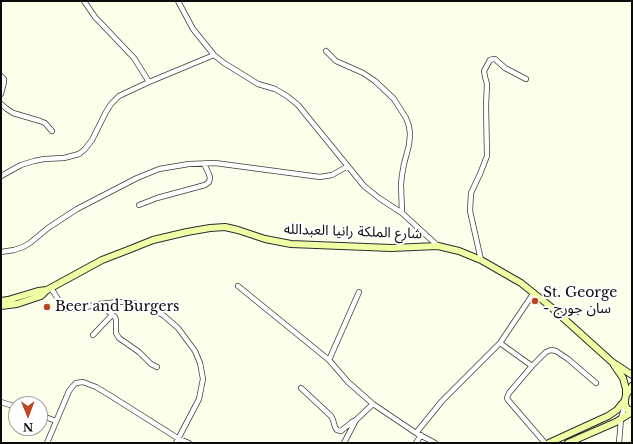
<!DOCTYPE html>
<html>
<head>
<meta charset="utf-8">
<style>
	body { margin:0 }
	#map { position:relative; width:633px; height:444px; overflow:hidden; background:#fdffea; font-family:"Libre Baskerville",serif }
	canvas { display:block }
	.frame { position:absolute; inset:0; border:2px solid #0b0b0b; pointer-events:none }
	.north { position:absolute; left:8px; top:396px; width:40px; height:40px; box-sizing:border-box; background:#fff; border:1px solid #9d9d9d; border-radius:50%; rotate:179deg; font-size:11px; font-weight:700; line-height:16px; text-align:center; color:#0b0b0b }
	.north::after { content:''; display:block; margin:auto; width:14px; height:18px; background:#bc4623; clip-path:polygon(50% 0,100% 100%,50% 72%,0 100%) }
</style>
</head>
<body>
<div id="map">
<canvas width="633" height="444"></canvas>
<div class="frame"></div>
<div class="north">N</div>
</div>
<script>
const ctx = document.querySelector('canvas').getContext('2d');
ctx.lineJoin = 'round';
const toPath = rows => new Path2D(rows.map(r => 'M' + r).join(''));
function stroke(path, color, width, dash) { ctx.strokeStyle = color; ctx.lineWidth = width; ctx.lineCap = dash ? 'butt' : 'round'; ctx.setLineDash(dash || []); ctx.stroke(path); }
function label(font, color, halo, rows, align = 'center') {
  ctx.font = font + ' "Libre Baskerville","Noto Sans Arabic",serif'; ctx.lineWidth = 4; ctx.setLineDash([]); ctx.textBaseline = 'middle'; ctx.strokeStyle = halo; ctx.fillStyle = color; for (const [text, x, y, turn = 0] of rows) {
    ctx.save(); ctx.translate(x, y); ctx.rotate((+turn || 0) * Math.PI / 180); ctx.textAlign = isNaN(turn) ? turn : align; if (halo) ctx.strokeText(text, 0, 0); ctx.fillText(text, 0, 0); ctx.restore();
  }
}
const street = toPath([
	[84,1,95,17,134,58,149,82],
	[178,1,193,29,214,55,224,63,250,79,258,84,275,89,287,96,298,105,364,186,379,198,402,213,438,246],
	[326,51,336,61,363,73,375,81,394,99,406,118,409,126,410,134,409,145,404,164,402,175,401,184,402,213],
	[1,76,4,79,4,82,1,94],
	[1,104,7,109,13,113,40,121,45,123,52,131],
	[1,176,21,165,34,161,44,159,64,158,79,154,85,149,92,140,106,112,111,104,119,96,149,82,214,55],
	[139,205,157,198,205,185,209,182,210,178,209,174,204,164],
	[1,252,14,250,23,247,30,243,48,228,77,209,137,178,159,169,189,164,215,163,320,177,332,175,348,166],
	[481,260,470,211,471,193,480,174,487,156,486,106,487,84,485,77,484,71,490,60,493,59,495,59,505,68,526,79],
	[238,286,329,360,348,382,373,404,416,433,435,443],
	[51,288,61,304,66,309,76,309,100,304,117,302,125,302,137,304,148,307,163,315,178,328,195,351,200,363,203,379,199,399,176,443],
	[100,304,115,317,116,320,116,333,119,338,139,352,151,364,157,367],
	[93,335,112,315],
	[500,343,532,366,509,393,507,398,508,400,545,443],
	[329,360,359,292],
	[532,366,546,352,551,350,556,351,568,359,596,383],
	[301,388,331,416,333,420,335,427,337,430,341,431,352,422,356,420],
	[1,402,16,407],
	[40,415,56,421],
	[416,433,442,401,500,343,533,294],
	[47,443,69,391,73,386,76,383,83,382,96,387,111,396,179,439,189,443],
	[344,443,356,420,373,404],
	[416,443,421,435],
	[619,443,621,419,625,404]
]);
const secondary = toPath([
	[1,301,8,300,38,291,47,290],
	[1,306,17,304,41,296,47,290,102,260,128,250,153,240,187,232,210,228,225,227,238,230,265,239,291,244,391,248,438,246,459,251,481,260,521,283,551,307,612,362,632,375],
	[614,365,623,378,626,389,626,395],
	[632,386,626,395,625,400,625,404,626,407,628,410,632,410],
	[549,443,608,416,617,410,625,400],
	[568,443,616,422,632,412]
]);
stroke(street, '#3e3e3e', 6);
stroke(secondary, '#2d2d2d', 8);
stroke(street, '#fff', 4.5);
stroke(secondary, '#f0ffa5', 6);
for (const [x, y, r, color] of [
	[535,301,4,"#bc4623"],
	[47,307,4,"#bc4623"]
]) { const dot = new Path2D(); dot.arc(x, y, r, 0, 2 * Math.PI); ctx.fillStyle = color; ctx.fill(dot); stroke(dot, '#fff', 1.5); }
label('14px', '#0b0b0b', '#fff', [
	["شارع الملكة رانيا العبدالله",353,232,2]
]);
label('14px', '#0b0b0b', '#fff', [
	["St. George",543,293],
	["- سان جورج",543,309],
	["Beer and Burgers",55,307]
], 'left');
</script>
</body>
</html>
